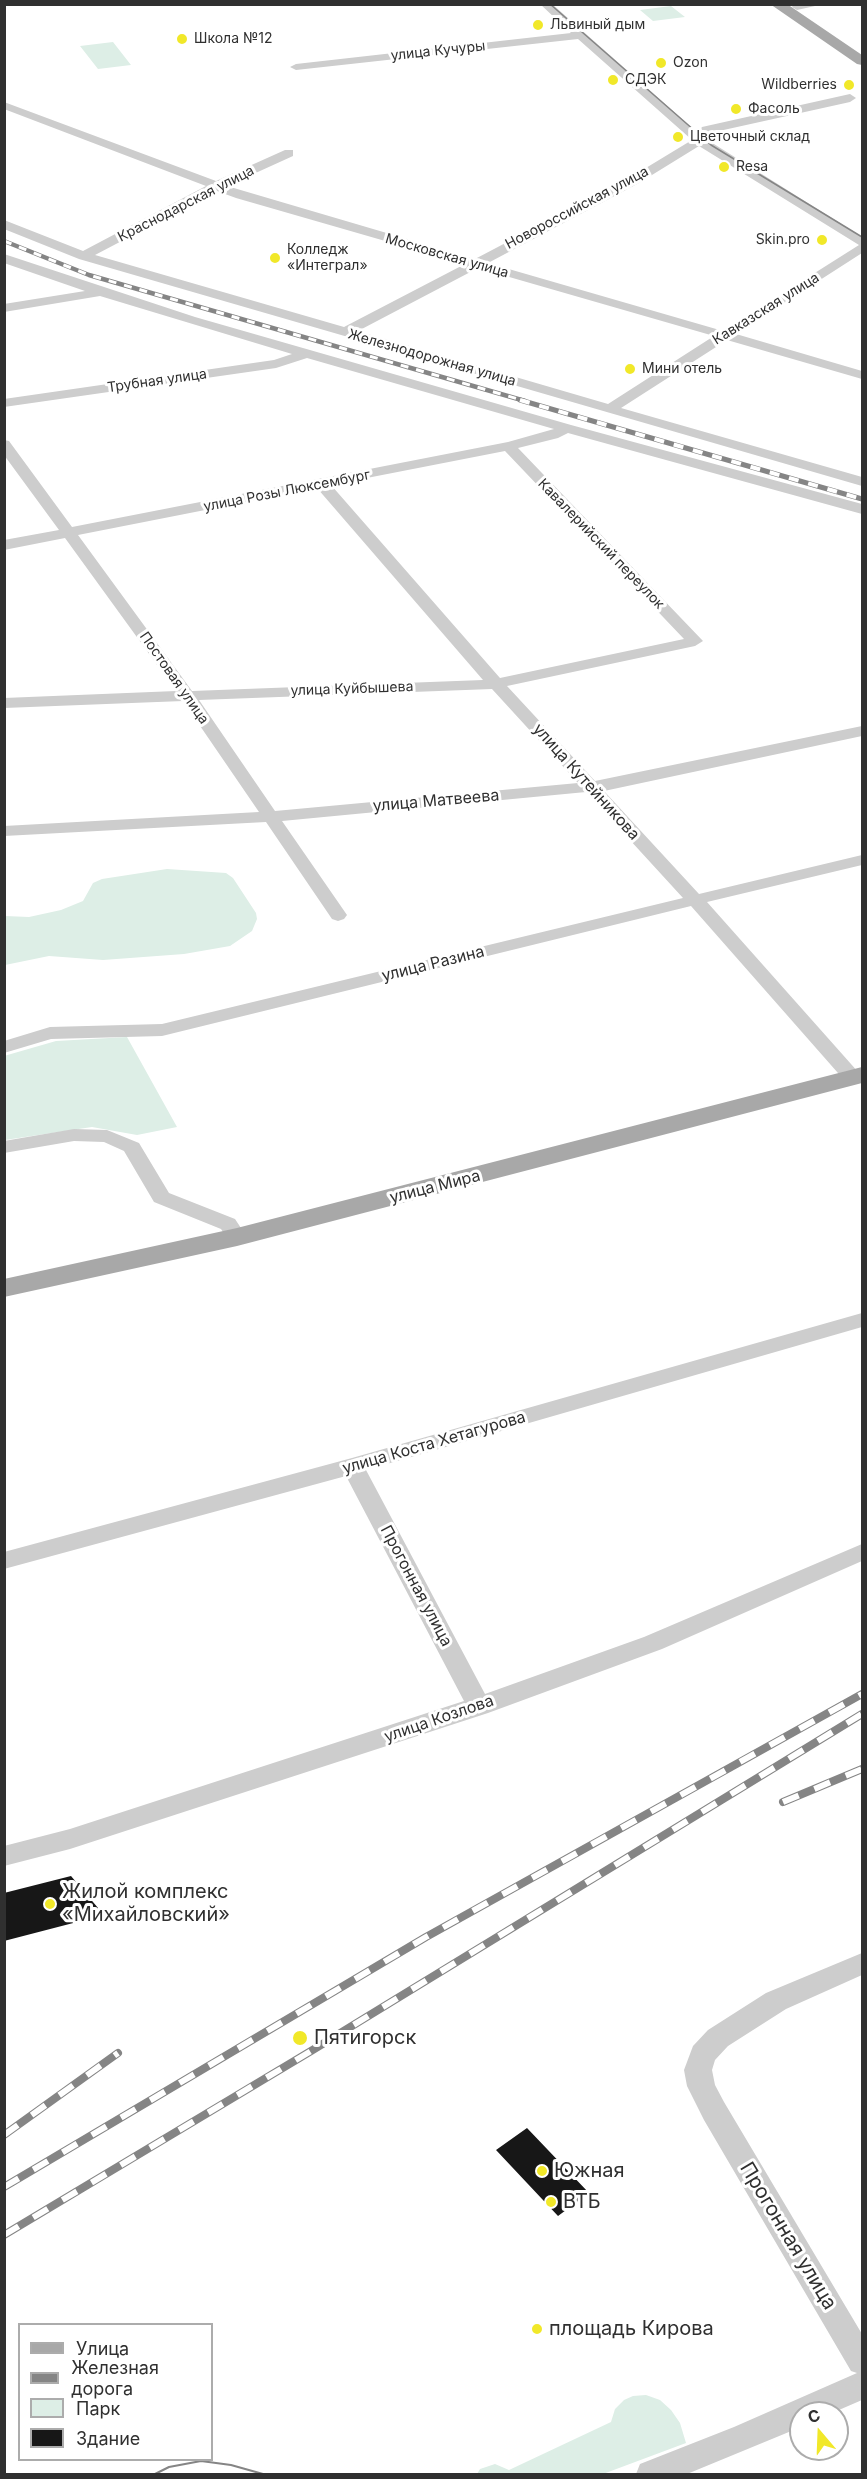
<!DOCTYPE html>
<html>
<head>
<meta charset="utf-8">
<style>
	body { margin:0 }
	#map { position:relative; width:867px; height:2479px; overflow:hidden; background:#fff; font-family:Inter,sans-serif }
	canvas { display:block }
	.frame { position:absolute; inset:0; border:6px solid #303030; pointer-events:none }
	.legend { position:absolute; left:18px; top:2323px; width:195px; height:138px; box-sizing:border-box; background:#fff; border:2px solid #acacac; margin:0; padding:8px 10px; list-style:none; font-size:18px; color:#303030 }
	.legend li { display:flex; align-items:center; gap:12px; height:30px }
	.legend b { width:30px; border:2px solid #acacac }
	.north { position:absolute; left:789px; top:2401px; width:60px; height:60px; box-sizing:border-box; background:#fff; border:2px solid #acacac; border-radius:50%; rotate:341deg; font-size:16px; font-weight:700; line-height:24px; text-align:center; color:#303030 }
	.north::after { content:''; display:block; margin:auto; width:21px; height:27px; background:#f1e829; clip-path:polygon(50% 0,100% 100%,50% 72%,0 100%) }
</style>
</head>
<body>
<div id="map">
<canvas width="867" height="2479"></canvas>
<div class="frame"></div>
<ul class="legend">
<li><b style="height:8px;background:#a8a8a8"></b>Улица</li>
<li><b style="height:8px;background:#858585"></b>Железная дорога</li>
<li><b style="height:16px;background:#ddeee6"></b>Парк</li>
<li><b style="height:16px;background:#171717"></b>Здание</li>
</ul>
<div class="north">С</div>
</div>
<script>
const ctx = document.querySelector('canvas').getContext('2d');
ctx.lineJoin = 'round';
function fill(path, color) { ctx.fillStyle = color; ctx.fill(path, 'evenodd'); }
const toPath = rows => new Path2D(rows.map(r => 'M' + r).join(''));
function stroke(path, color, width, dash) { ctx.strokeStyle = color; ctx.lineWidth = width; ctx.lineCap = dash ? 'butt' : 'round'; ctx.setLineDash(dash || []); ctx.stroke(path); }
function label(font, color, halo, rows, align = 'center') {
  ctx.font = font + ' Inter,sans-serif'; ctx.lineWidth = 6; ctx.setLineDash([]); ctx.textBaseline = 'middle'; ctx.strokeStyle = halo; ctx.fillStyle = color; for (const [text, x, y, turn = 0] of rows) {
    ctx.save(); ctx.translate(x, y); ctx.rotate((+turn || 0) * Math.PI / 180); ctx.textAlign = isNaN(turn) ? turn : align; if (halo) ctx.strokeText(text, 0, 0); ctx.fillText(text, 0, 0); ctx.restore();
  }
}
fill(toPath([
	[671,6,685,17,653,21,640,10],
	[113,42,131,65,98,69,80,46],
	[167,869,226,873,233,878,256,913,257,919,252,931,230,946,184,954,103,960,49,956,5,965,5,916,29,917,61,910,83,901,93,883,102,879],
	[127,1037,177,1127,137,1135,92,1127,5,1140,4,1056,56,1041],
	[646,2395,660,2400,671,2410,680,2423,686,2443,603,2474,477,2474,480,2469,495,2464,509,2470,611,2422,615,2409,624,2400,633,2396]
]), '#ddeee6');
fill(toPath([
	[71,1876,104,1915,4,1941,4,1893],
	[527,2128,589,2193,558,2216,496,2150]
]), '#171717');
fill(toPath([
	[540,4,552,4,698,133,702,127,850,94,856,98,850,102,710,133,706,139,862,237,862,253,736,334,862,371,862,379,727,340,621,408,862,477,862,486,79,259,4,229,4,220,83,251,206,186,4,109,4,102,216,181,285,150,293,150,293,156,227,186,475,259,631,177,692,140,578,39,296,70,290,67,296,64,571,33,540,4],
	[699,146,859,245,723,331,488,263,639,183,699,146],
	[217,191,236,198,465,264,344,327,95,255,217,191],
	[478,268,714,336,608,404,358,331,478,268],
	[824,4,797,10,792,7,794,4,824,4],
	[4,254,195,317,571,425,862,504,862,514,568,433,558,438,518,448,703,641,695,646,507,686,595,781,862,726,862,736,604,791,699,894,862,855,862,865,707,902,859,1073,862,1077,859,1081,845,1081,691,906,162,1036,51,1039,4,1053,4,1041,50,1027,162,1024,683,898,586,792,282,821,347,915,344,919,338,921,332,919,266,822,4,836,4,826,259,812,183,701,4,708,4,698,176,691,65,538,4,550,4,540,59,530,4,455,4,440,9,441,72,527,508,442,554,429,307,358,276,368,4,407,4,399,274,360,292,354,100,296,4,312,4,304,85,291,4,263,4,254],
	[505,451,684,639,500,678,331,485,505,451],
	[317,488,483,680,192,691,78,535,317,488],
	[492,689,578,783,275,811,199,700,492,689],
	[74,1129,107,1130,139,1143,169,1193,235,1219,247,1237,244,1242,237,1244,230,1242,221,1229,154,1202,124,1151,104,1142,74,1141,4,1153,4,1141,74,1129],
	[862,1313,862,1327,366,1470,485,1694,644,1637,862,1544,862,1561,662,1649,488,1713,70,1849,4,1866,4,1846,70,1829,464,1701,346,1476,4,1569,4,1552,352,1458,862,1313],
	[862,1953,862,1975,786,2009,728,2046,715,2060,712,2070,715,2085,724,2102,862,2334,862,2400,832,2413,801,2413,801,2427,687,2474,636,2474,640,2464,734,2427,857,2373,851,2371,704,2120,687,2086,684,2070,693,2046,708,2030,766,1993,862,1953]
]), '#cdcdcd');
fill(toPath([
	[770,4,787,4,862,55,862,65,857,64,770,4],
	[862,1067,862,1083,237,1246,4,1297,4,1279,237,1228,862,1067]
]), '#a8a8a8');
stroke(toPath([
	[550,4,711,145,862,237]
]), '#858585', 1.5);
stroke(toPath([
	[155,2474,169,2467,201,2461,231,2465,263,2474]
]), '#858585', 2);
const railFar2 = toPath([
	[4,241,89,275,525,401]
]);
const railFar1 = toPath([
	[520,400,862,499]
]);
const rail = toPath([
	[783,1802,862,1769],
	[4,2135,118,2053],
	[4,2187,426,1937,862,1694],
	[4,2235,311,2051,862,1714]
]);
stroke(railFar2, '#858585', 4.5);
stroke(railFar1, '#858585', 5);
stroke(rail, '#858585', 8);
stroke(railFar2, '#fff', 3, [8]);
stroke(railFar1, '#fff', 4, [10]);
stroke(rail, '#fff', 6, [17]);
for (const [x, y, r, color] of [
	[538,25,6,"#f1e829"],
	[182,39,6,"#f1e829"],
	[661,63,6,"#f1e829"],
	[613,80,6,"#f1e829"],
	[849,85,6,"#f1e829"],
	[736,109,6,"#f1e829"],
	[678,137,6,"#f1e829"],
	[724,167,6,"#f1e829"],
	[822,240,6,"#f1e829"],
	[275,258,6,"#f1e829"],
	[630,369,6,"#f1e829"],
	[50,1904,6,"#f1e829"],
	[300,2038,8,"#f1e829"],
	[542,2171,6,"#f1e829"],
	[551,2202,6,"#f1e829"],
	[537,2329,6,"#f1e829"]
]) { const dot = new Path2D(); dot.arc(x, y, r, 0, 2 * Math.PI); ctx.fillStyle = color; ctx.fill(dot); stroke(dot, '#fff', 2); }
label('14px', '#303030', '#fff', [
	["Львиный дым",550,25],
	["Школа №12",194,39],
	["Ozon",673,63],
	["СДЭК",625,80],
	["Wildberries",837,85,"right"],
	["Фасоль",748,109],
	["Цветочный склад",690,137],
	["Resa",736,167],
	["Skin.pro",810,240,"right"],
	["Колледж",287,250],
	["«Интеграл»",287,266],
	["Мини отель",642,369]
], 'left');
label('14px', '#303030', '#fff', [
	["улица Кучуры",438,51,-6],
	["Краснодарская улица",186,204,-27],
	["Новороссийская улица",577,208,-28],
	["Московская улица",447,256,16],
	["Кавказская улица",766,309,-32],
	["Железнодорожная улица",432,358,16],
	["Трубная улица",157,381,-8],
	["улица Розы Люксембург",287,491,-11],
	["Кавалерийский переулок",601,544,46],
	["Постовая улица",174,678,55],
	["улица Куйбышева",352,689,-2]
]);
label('16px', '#303030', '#fff', [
	["улица Кутейникова",586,782,48],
	["улица Матвеева",436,801,-5],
	["улица Разина",433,964,-14],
	["улица Мира",435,1187,-14],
	["улица Коста Хетагурова",434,1443,-16],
	["Прогонная улица",416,1586,62],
	["улица Козлова",439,1719,-19]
]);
label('20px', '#303030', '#fff', [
	["Жилой комплекс",62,1892],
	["«Михайловский»",62,1915],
	["Пятигорск",314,2038],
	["Южная",554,2171],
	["ВТБ",563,2202],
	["площадь Кирова",549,2329]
], 'left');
label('20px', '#303030', '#fff', [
	["Прогонная улица",788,2236,59]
]);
</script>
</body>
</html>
